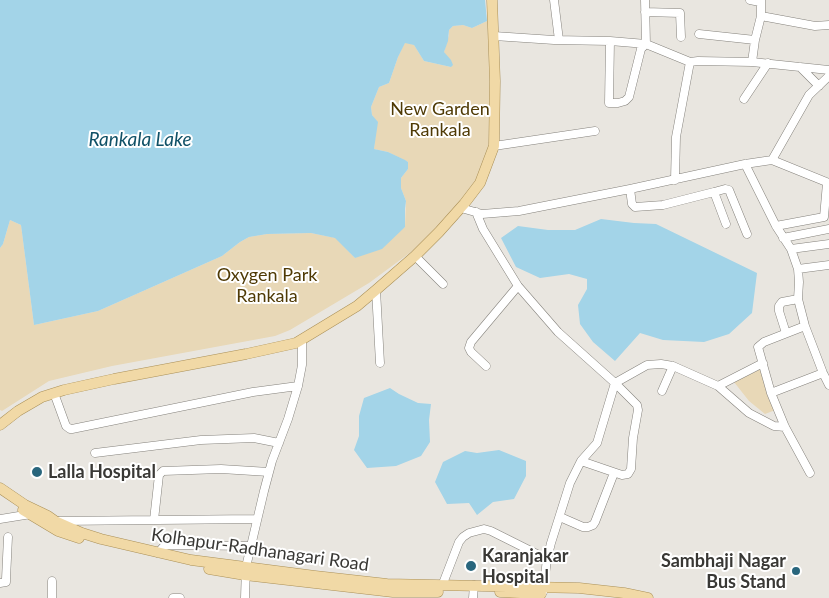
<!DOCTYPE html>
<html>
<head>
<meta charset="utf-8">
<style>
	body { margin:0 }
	canvas { display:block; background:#e9e6e0 }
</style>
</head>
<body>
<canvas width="829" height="598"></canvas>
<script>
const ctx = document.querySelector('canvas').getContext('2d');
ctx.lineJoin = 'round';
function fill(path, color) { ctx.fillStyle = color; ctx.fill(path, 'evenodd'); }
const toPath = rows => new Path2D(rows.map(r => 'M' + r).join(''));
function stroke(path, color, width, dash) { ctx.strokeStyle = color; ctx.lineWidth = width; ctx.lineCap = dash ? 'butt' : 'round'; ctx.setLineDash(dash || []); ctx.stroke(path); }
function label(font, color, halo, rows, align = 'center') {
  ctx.font = font + ' Lato,sans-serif'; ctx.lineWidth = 4; ctx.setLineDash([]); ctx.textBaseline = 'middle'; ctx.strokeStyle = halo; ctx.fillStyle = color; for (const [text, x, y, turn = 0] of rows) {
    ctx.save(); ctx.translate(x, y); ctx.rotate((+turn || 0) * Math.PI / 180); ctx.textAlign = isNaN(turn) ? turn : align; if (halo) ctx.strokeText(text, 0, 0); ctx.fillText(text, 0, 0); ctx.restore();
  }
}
fill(toPath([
	[493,20,494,146,480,183,455,210,415,249,369,283,290,330,275,336,112,366,49,381,2,411,0,410,0,248,3,244,10,220,21,225,34,325,98,311,222,256,240,242,249,237,267,234,311,233,336,238,355,258,405,227,406,201,401,188,401,178,408,169,408,162,388,152,374,149,377,122,372,115,371,107,379,87,389,83,398,57,405,42,414,45,424,61,451,67,444,52,449,35,449,30,453,26,463,25,472,28,487,21],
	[763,363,778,409,765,414,749,401,734,382]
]), '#e8d8b7');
fill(toPath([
	[0,0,485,0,487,21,472,28,463,25,453,26,449,30,448,41,444,52,451,60,453,65,451,67,424,61,414,45,405,43,398,57,389,83,379,87,371,107,372,115,378,122,374,149,388,152,405,160,408,162,408,169,401,178,401,188,406,201,405,209,405,227,382,249,355,258,335,238,311,233,267,234,249,237,240,242,222,256,98,311,34,325,21,225,10,220,3,244,0,248],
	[601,219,634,223,656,224,757,273,752,313,729,334,704,342,663,340,640,333,615,361,593,342,580,324,578,305,587,289,587,279,569,274,540,278,516,267,501,238,518,226,548,230,575,230],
	[390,388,399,394,418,403,431,404,429,420,430,442,421,456,396,466,367,468,354,450,359,436,359,416,364,398],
	[499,450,526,461,526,476,514,499,493,502,477,515,469,503,447,504,435,482,443,462,465,451,477,453]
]), '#a3d4e8');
const minor = toPath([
	[554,0,559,40],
	[750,0,760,2],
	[645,12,680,13,681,37],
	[761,16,815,26,829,25],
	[699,34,755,40],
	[494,36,554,40,610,41,646,44,690,62,698,61,752,62,829,70],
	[610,41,609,103,618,103,625,101,629,97,641,49,646,44,645,0],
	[752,62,755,40,761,16,761,0],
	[800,67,819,86],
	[744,99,768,63],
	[494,146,595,131],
	[772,160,809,95,829,76],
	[745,164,776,226,791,249,798,269,799,282,798,299,805,326,823,373,829,385],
	[675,180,676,137,690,62],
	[630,189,632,204,635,207,663,205,714,192,726,224],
	[714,192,725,189,729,190,747,234],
	[461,208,482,214,519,211,630,189,745,164,772,160,829,183],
	[476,212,483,229,518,286,558,332,615,383,647,365,661,364,673,366,718,386],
	[776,226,824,217,827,183],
	[783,238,829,229],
	[791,249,829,244],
	[415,256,443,284],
	[798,269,829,265],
	[376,290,380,363],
	[805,326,764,342,758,347,771,393,785,427,810,473],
	[786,333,779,311,779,306,782,302,798,299],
	[763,363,718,386,749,413,774,426,785,427],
	[486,366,471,352,469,348,471,342,518,286],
	[662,391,673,366],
	[54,393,66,426,70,429,72,429,253,392,298,386],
	[771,393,823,373],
	[95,453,201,440,254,438,279,443],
	[560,517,583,527,588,527,593,525,595,522,614,473],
	[0,519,31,514],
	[154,520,159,475,163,471,221,469,269,472],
	[57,521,257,519],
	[158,553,164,546,169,545,252,546],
	[0,583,6,582,6,579,8,537],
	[442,586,459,542,463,537,469,533,484,529,491,531,547,559],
	[543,592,547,559,551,543,570,483,581,461,597,443,615,383,637,405,638,410,633,438,631,469,628,474,622,475,581,461],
	[52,598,52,581],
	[173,598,180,598],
	[245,598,246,567,264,491,272,461,288,419,298,386,302,365,302,339],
	[473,598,474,585]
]);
const major = toPath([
	[0,425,18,411,42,397,64,390,114,379,246,354,296,343,357,306,376,290,415,256,439,232,464,204,480,183,494,146,495,81,492,0],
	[0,488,25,505,48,516,55,521,82,533,101,539,191,560,315,576,387,584,579,588,624,593,648,598],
	[23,510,58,531,79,538],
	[209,569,245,575,393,592,438,592],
	[500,592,541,594]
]);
stroke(minor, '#85827c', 9);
stroke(major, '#aa9058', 11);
stroke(minor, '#fff', 8);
stroke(major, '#f1d9a6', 10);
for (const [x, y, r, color] of [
	[37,472,6,"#29667d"],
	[471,566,6,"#29667d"],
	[796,571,5,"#29667d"]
]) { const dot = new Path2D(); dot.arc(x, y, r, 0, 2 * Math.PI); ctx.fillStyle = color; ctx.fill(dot); stroke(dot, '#fff', 2); }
label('18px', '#4f3a05', '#fff', [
	["New Garden",440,109],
	["Rankala",440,130],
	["Oxygen Park",267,275],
	["Rankala",267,296]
]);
label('bold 18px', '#393835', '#fff', [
	["Lalla Hospital",48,472],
	["Karanjakar",482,556],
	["Hospital",482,577],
	["Sambhaji Nagar",786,561,"right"],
	["Bus Stand",786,582,"right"]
], 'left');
label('18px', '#393835', '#fff', [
	["Kolhapur-Radhanagari Road",260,550,8]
]);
label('italic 19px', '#105167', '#fff', [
	["Rankala Lake",140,140]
]);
</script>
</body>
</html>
